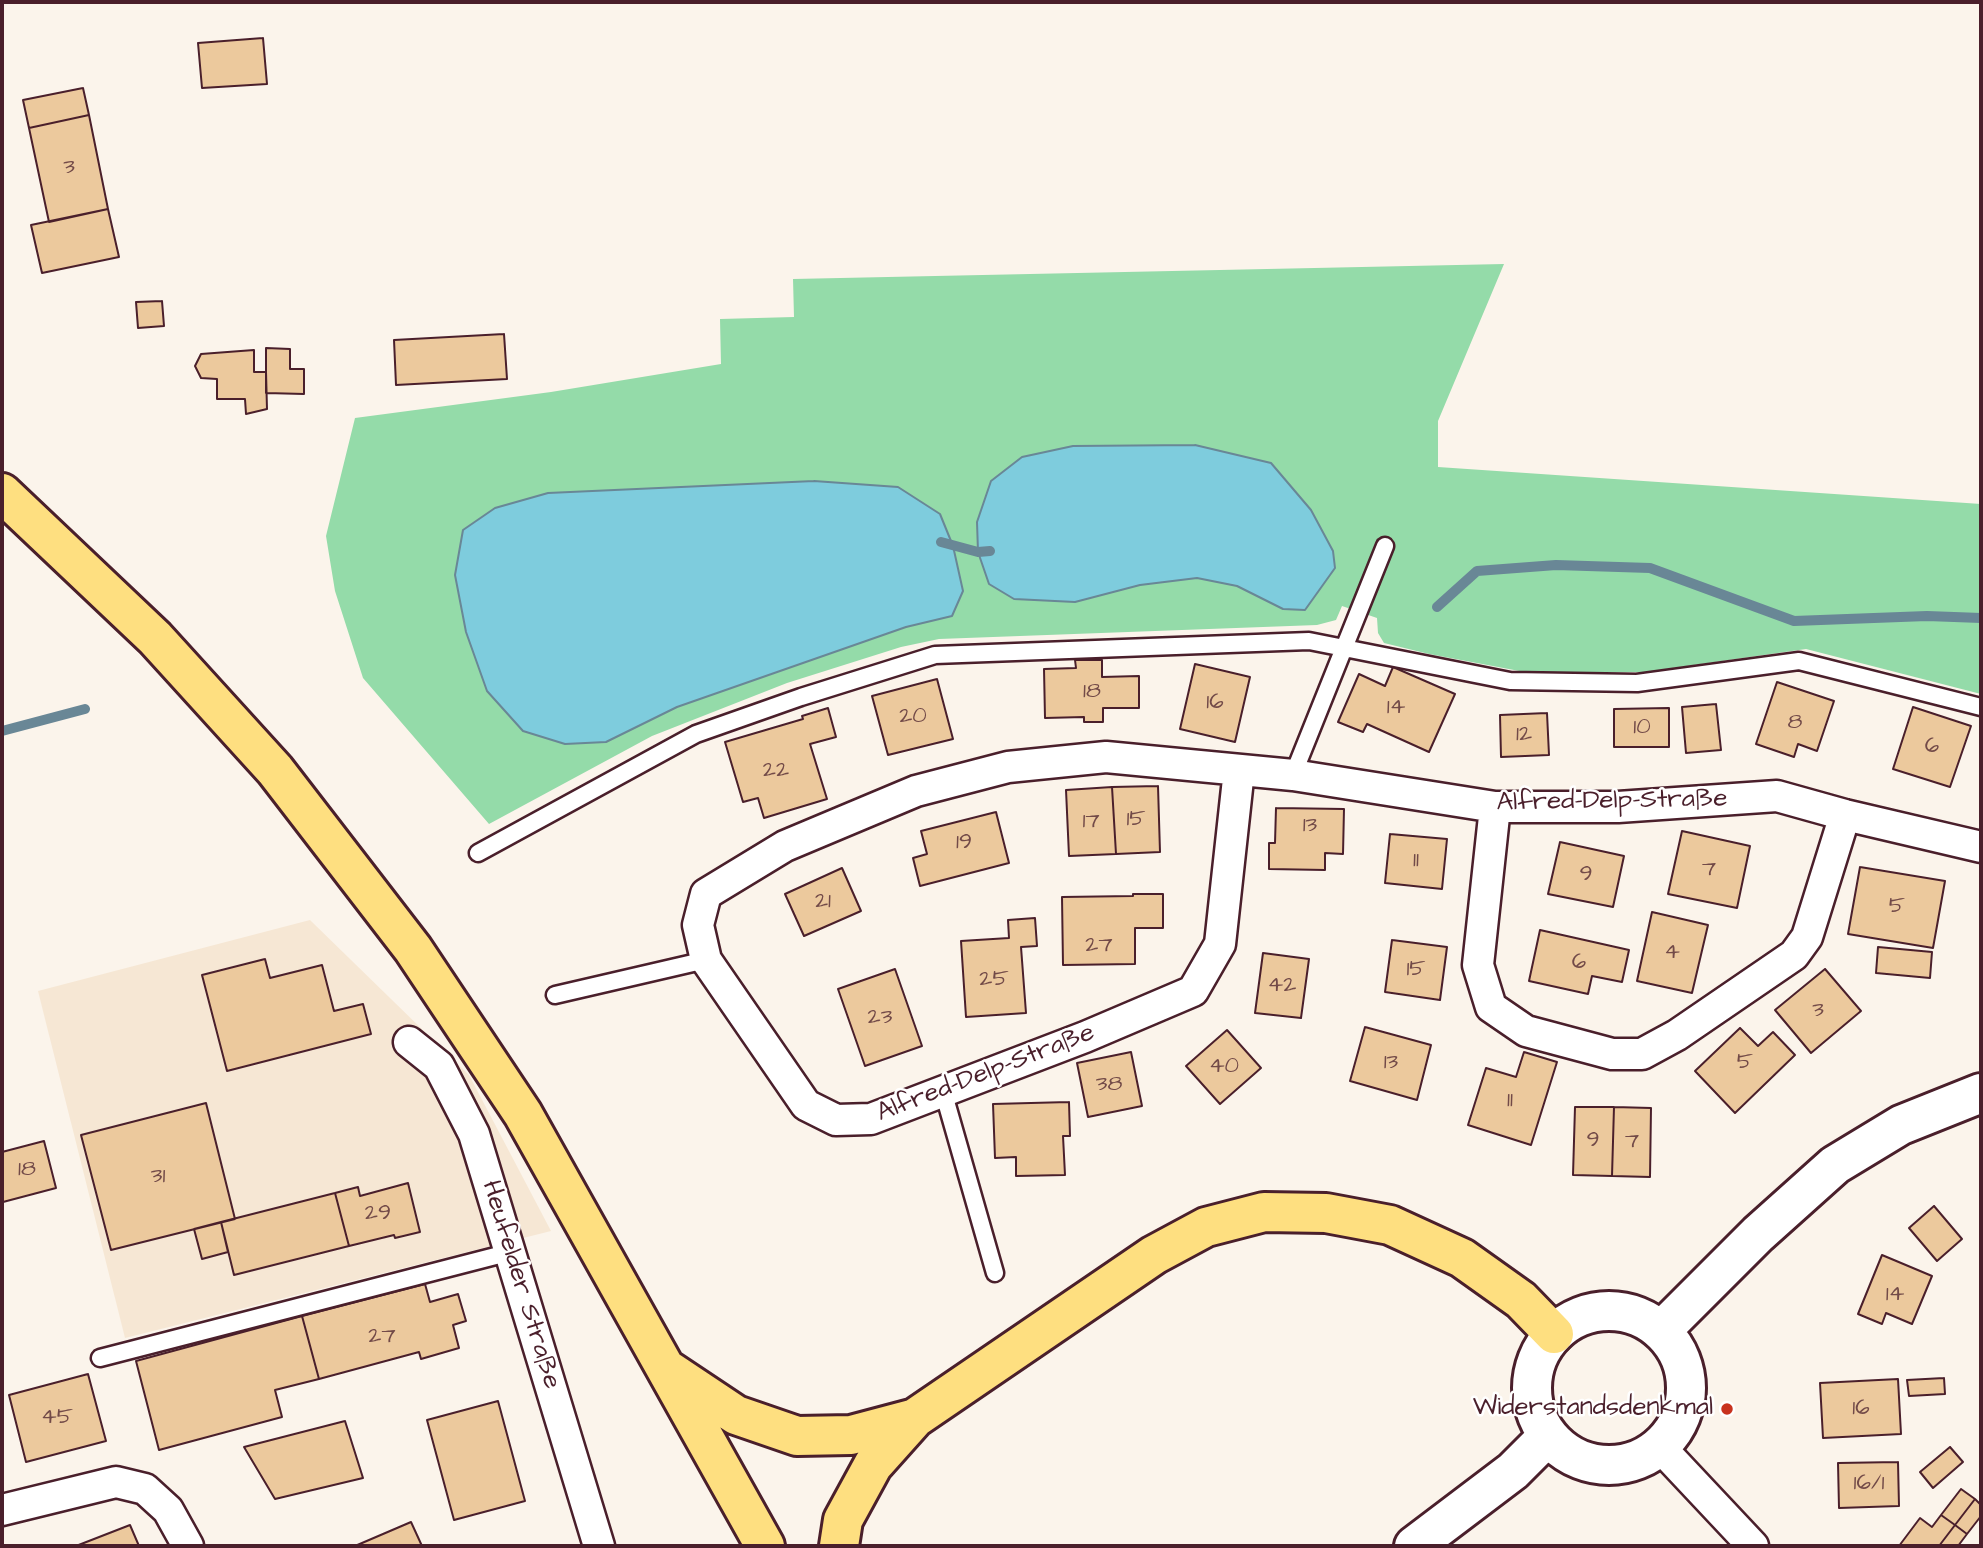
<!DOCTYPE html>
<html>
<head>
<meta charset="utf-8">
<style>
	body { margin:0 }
	#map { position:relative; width:1983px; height:1548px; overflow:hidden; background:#fbf4eb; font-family:"Architects Daughter",sans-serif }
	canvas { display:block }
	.frame { position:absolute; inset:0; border:4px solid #4a1f2b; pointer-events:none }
</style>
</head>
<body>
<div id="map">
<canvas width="1983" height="1548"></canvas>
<div class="frame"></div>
</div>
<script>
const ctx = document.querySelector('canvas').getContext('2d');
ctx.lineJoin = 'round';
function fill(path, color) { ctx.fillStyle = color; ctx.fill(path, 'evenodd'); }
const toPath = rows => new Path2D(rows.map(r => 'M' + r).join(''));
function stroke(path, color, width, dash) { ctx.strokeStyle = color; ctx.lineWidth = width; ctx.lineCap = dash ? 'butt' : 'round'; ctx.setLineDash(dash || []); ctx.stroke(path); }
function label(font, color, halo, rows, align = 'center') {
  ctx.font = font + ' "Architects Daughter",sans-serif'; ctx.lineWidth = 5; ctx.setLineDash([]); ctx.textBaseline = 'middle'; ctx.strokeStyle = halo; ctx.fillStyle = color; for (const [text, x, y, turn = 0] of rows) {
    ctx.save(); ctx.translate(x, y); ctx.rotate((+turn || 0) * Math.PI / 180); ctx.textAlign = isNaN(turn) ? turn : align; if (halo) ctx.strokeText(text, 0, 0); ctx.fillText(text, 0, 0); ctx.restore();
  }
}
fill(toPath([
	[310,920,469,1075,551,1231,125,1338,38,991]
]), '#f6e7d4');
fill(toPath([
	[1504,264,1438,421,1438,467,1981,504,1981,694,1806,649,1645,672,1530,673,1429,654,1384,643,1378,633,1377,618,1342,606,1336,620,1317,625,939,639,901,647,787,683,652,736,489,824,363,678,335,591,326,536,355,418,551,392,721,364,720,319,794,317,793,279]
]), '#94dba9');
const water = toPath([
	[1195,445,1271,463,1311,510,1333,551,1335,568,1305,610,1283,609,1237,586,1197,578,1140,585,1075,602,1014,599,989,584,978,552,977,522,991,481,1022,457,1073,446,1195,445],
	[814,481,898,487,940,514,953,546,963,591,952,616,906,627,677,707,606,742,565,744,523,731,487,691,466,632,455,575,463,530,495,508,548,493,814,481]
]);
fill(water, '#7eccdd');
stroke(water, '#698796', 2);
stroke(toPath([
	[941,542,978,552,990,551],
	[1437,607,1477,571,1556,565,1650,568,1794,621,1927,616,1981,618],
	[2,731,85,709]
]), '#698796', 10);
const building = toPath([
	[263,38,267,84,202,88,198,43,263,38],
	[83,88,89,115,29,128,23,100,83,88],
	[89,115,108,209,49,222,29,128,89,115],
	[108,209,119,257,42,273,31,225,108,209],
	[162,301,164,326,138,328,136,302,162,301],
	[504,334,507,379,396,385,394,340,504,334],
	[266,348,290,349,290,369,304,369,304,394,266,393,266,348],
	[254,350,254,372,266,372,267,409,246,414,245,399,217,399,217,379,201,378,195,366,201,354,254,350],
	[1075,660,1102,660,1102,677,1139,676,1139,708,1103,708,1103,722,1084,722,1084,717,1045,718,1044,669,1076,668,1075,660],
	[1195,664,1250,677,1235,742,1180,729,1195,664],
	[1393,667,1455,694,1429,752,1367,724,1363,732,1338,722,1359,674,1385,686,1393,667],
	[937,679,953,739,888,755,872,696,937,679],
	[1777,682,1834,701,1817,751,1798,744,1794,757,1756,744,1777,682],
	[1716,704,1721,750,1686,753,1682,707,1716,704],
	[1913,707,1971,726,1950,787,1893,769,1913,707],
	[828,708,836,737,810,744,827,799,764,818,758,798,743,802,725,742,803,719,802,716,828,708],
	[1669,708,1669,747,1614,747,1614,709,1669,708],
	[1547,713,1549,755,1501,757,1500,715,1547,713],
	[1158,786,1160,852,1116,854,1112,787,1158,786],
	[1112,787,1116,854,1069,856,1066,790,1112,787],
	[1276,808,1344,809,1343,854,1325,853,1325,870,1269,869,1269,843,1275,843,1276,808],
	[996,812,1009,863,920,886,913,858,927,854,921,831,996,812],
	[1682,831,1750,846,1737,908,1668,894,1682,831],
	[1390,834,1447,839,1442,889,1385,883,1390,834],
	[1560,842,1624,856,1613,907,1548,894,1560,842],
	[1860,867,1945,881,1933,948,1848,934,1860,867],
	[842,868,861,911,804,936,785,894,842,868],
	[1133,894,1163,894,1163,928,1135,928,1135,964,1063,965,1062,897,1133,896,1133,894],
	[1652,912,1708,925,1692,993,1637,981,1652,912],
	[1035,918,1037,946,1021,947,1026,1013,966,1017,961,941,1009,938,1008,920,1035,918],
	[1540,930,1629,950,1622,982,1592,976,1588,994,1529,981,1540,930],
	[1392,940,1447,947,1440,1000,1385,992,1392,940],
	[1878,947,1932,952,1930,978,1876,973,1878,947],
	[1263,953,1309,959,1301,1018,1255,1013,1263,953],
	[265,959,270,978,322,965,334,1011,363,1004,371,1034,227,1071,202,975,265,959],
	[895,969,922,1046,865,1066,838,989,895,969],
	[1825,969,1861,1011,1811,1053,1775,1010,1825,969],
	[1365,1027,1431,1045,1417,1100,1350,1081,1365,1027],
	[1740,1028,1758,1046,1773,1032,1795,1055,1735,1113,1695,1071,1740,1028],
	[1227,1030,1261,1068,1220,1104,1186,1066,1227,1030],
	[1131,1052,1142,1106,1088,1117,1077,1063,1131,1052],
	[1524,1052,1557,1062,1531,1145,1468,1125,1486,1068,1516,1077,1524,1052],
	[1069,1102,1070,1136,1063,1136,1065,1175,1016,1176,1016,1157,995,1158,993,1104,1069,1102],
	[206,1103,235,1219,111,1250,81,1135,206,1103],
	[1575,1107,1614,1107,1612,1176,1573,1175,1575,1107],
	[1614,1107,1651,1108,1650,1177,1612,1176,1614,1107],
	[44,1141,56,1188,3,1202,2,1152,44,1141],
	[408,1183,420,1232,395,1238,394,1235,349,1246,335,1193,358,1187,360,1196,408,1183],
	[335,1193,349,1246,234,1275,221,1222,335,1193],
	[1934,1206,1962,1239,1937,1261,1909,1228,1934,1206],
	[221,1222,228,1252,202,1259,194,1229,221,1222],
	[1882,1255,1932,1276,1912,1324,1886,1313,1882,1324,1858,1314,1882,1255],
	[425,1284,430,1302,458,1294,466,1321,453,1325,459,1348,421,1359,419,1352,319,1379,302,1316,425,1284],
	[302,1316,319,1379,275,1390,282,1417,159,1450,136,1361,302,1316],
	[88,1374,106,1441,26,1462,9,1395,88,1374],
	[1944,1378,1945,1394,1909,1396,1907,1380,1944,1378],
	[1898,1379,1901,1434,1823,1438,1820,1383,1898,1379],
	[498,1401,525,1501,454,1520,427,1420,498,1401],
	[345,1421,363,1478,275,1499,244,1447,345,1421],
	[1950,1447,1963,1462,1933,1488,1920,1472,1950,1447],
	[1898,1462,1899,1506,1839,1508,1838,1463,1898,1462],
	[1961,1489,1975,1499,1955,1525,1941,1515,1961,1489],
	[1975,1499,1981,1505,1981,1516,1967,1534,1955,1525,1975,1499],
	[1941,1515,1955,1525,1939,1546,1899,1546,1920,1518,1932,1527,1941,1515],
	[411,1522,422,1546,355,1546,411,1522],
	[130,1525,139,1546,76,1546,130,1525],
	[1955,1525,1967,1534,1958,1546,1939,1546,1955,1525]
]);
fill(building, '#ecc99d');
stroke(building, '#4a1f2b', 2);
const service = toPath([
	[1293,775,1385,546],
	[478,853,696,734,801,697,935,655,1309,641,1510,681,1637,683,1799,661,1981,707],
	[555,995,706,960],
	[943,1091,995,1273],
	[100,1358,511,1252]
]);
const minor = toPath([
	[1239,770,1220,944,1193,991,1085,1037,871,1119,836,1120,806,1105,706,960,698,925,706,894,785,846,916,791,1008,767,1106,757,1293,775,1495,807,1618,807,1777,796,1845,815,1981,847],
	[1495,807,1478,965,1491,1007,1526,1031,1612,1054,1642,1054,1677,1035,1794,955,1807,937,1845,815],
	[409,1042,439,1066,474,1134,599,1546],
	[1660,1447,1753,1546],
	[2,1510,116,1482,145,1489,168,1510,188,1546]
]);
const tertiary = toPath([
	'1532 1388a77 77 0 1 1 154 0a77 77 0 1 1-154 0Z',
	[1661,1331,1758,1234,1835,1165,1901,1125,1981,1093],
	[1414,1546,1513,1471,1548,1436]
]);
const primary = toPath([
	[2,493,155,638,275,770,413,949,523,1114,765,1546],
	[670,1371,736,1415,797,1436,851,1435,915,1418],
	[839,1546,843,1520,873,1465,915,1418,1154,1255,1206,1227,1264,1212,1326,1213,1390,1225,1462,1258,1521,1300,1554,1334]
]);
stroke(service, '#4a1f2b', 21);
stroke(minor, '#4a1f2b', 35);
stroke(tertiary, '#4a1f2b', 44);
stroke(primary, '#4a1f2b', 44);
stroke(service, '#fff', 16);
stroke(minor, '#fff', 30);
stroke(tertiary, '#fff', 38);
stroke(primary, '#fedf80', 38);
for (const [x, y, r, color] of [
	[1727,1409,7,"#c8321e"]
]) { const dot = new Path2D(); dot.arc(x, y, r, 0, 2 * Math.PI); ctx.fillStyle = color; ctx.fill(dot); stroke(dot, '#fff', 2.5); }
label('23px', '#724a48', null, [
	["3",69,168],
	["18",1092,692],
	["16",1215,703],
	["14",1396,708],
	["20",913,717],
	["8",1795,723],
	["10",1642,728],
	["12",1524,735],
	["6",1932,747],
	["22",776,771],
	["15",1136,820],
	["17",1091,822],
	["13",1310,826],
	["19",964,843],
	["11",1416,861],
	["7",1709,870],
	["9",1586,875],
	["21",823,902],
	["5",1897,907],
	["27",1099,946],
	["4",1672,953],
	["6",1579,963],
	["15",1416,970],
	["25",994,980],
	["42",1282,986],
	["3",1818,1011],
	["23",880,1018],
	["13",1391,1063],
	["5",1745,1063],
	["40",1224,1067],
	["38",1109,1085],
	["11",1510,1101],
	["9",1593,1141],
	["7",1632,1142],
	["18",27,1170],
	["31",158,1177],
	["29",378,1214],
	["14",1895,1295],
	["27",382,1337],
	["16",1861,1409],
	["45",57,1418],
	["16/1",1869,1484]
]);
label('26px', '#4a1f2b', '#fff', [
	["Alfred-Delp-Straße",1612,802,-1],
	["Alfred-Delp-Straße",986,1074,-21],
	["Heufelder Straße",520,1285,73]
]);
label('26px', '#4a1f2b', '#fff', [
	["Widerstandsdenkmal",1713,1409]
], 'right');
</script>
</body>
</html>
